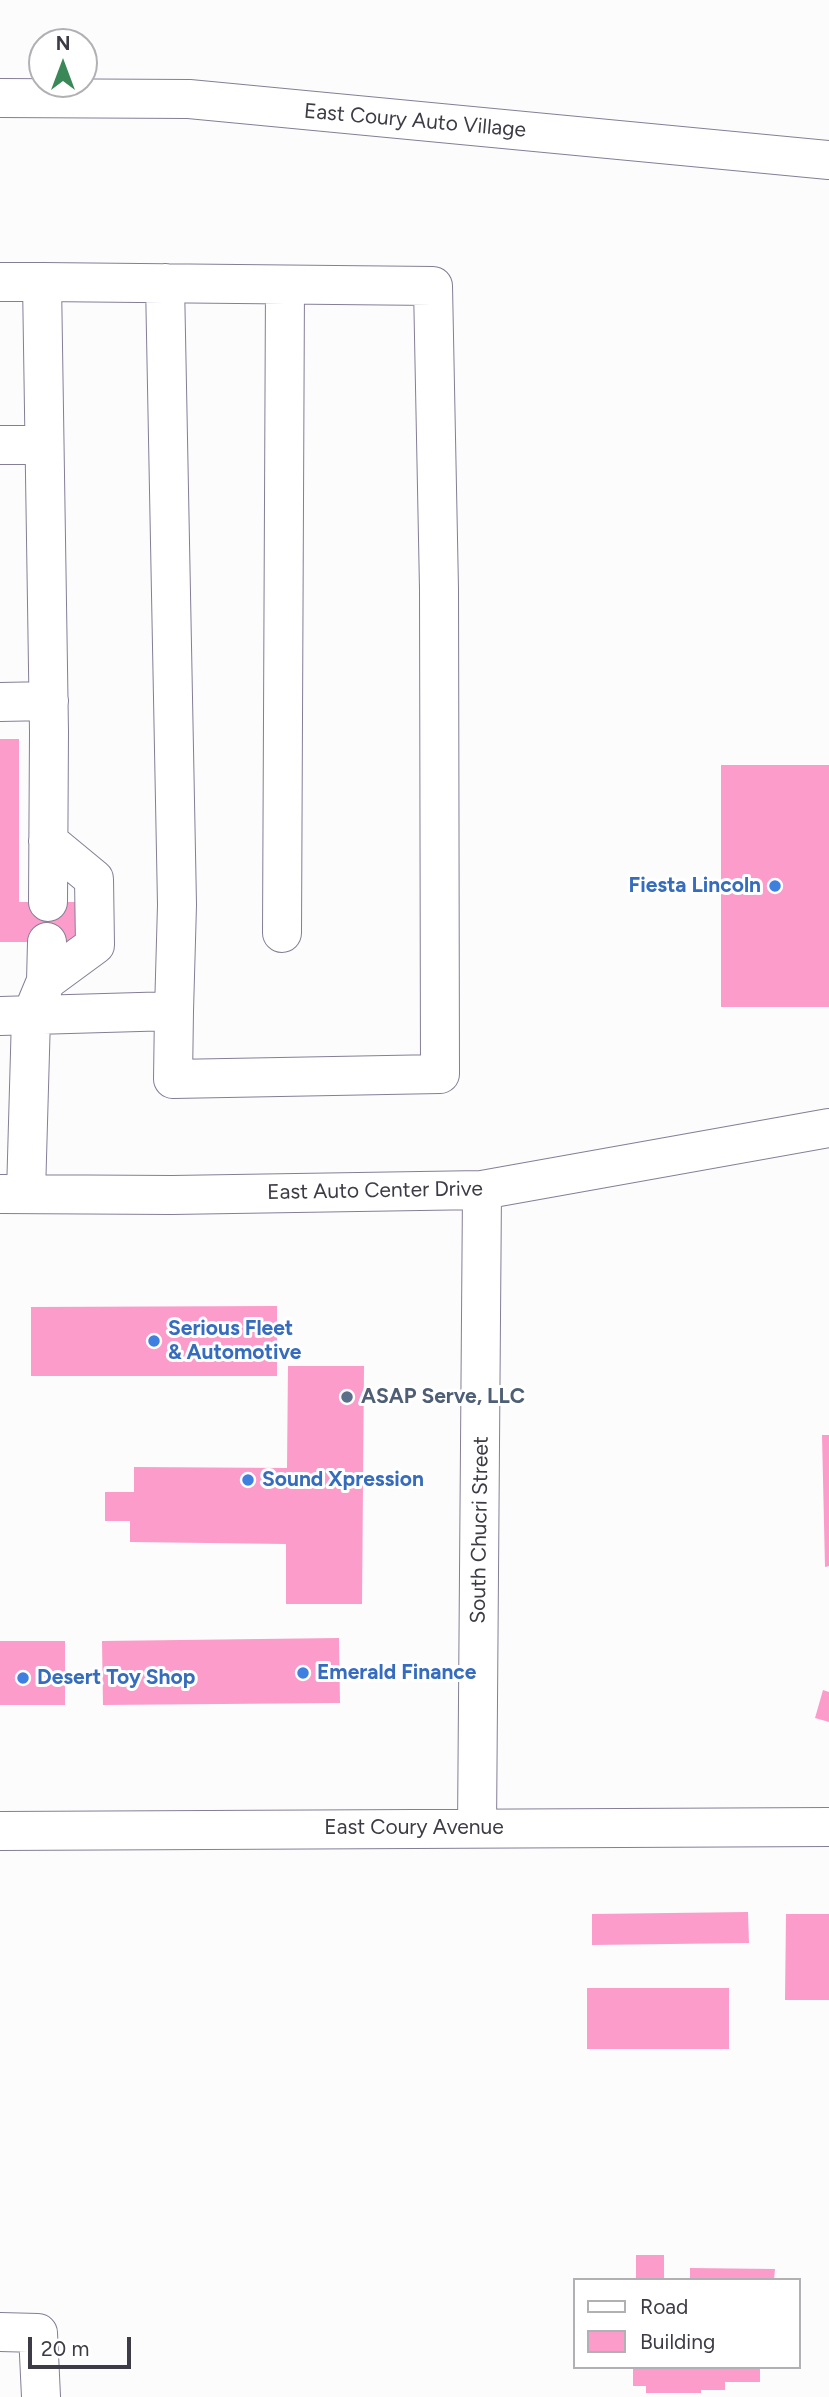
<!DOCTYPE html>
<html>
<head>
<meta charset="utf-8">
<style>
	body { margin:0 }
	#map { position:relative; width:829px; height:2397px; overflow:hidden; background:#fcfcfc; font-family:Figtree,sans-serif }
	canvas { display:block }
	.legend { position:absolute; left:573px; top:2278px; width:228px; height:91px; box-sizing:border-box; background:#fff; border:2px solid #b1b1b5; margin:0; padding:9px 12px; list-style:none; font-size:21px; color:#3d3b45 }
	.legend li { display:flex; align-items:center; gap:14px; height:35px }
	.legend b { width:35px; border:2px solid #b1b1b5 }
	.north { position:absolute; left:28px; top:28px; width:70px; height:70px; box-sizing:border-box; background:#fff; border:2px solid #b1b1b5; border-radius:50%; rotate:0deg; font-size:19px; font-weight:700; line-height:28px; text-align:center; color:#3d3b45 }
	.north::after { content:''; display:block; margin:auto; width:24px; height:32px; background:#3a8858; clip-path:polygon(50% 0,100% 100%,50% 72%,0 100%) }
	.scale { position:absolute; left:28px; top:2337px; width:103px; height:32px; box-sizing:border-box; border:4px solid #3d3b45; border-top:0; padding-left:9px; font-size:21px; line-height:24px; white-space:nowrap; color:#3d3b45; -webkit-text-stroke:5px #fff; paint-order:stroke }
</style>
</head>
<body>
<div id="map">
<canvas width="829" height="2397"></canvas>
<ul class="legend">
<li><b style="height:9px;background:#fff"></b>Road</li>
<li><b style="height:19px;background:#fb9cca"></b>Building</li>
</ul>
<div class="north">N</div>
<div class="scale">20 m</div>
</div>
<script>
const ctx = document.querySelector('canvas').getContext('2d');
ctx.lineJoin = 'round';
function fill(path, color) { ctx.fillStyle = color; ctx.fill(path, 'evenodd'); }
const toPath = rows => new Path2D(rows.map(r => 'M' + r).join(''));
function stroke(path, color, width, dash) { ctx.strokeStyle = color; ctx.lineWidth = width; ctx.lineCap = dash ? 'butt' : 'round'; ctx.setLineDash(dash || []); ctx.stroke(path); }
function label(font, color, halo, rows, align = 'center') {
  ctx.font = font + ' Figtree,sans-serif'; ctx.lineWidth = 6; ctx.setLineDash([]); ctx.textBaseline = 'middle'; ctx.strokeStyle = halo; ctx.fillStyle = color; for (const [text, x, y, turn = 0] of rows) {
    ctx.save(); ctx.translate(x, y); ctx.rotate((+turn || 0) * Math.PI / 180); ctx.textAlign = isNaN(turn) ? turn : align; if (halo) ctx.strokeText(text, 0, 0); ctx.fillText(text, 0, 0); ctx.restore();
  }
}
fill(toPath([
	[0,739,19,739,19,902,78,902,78,942,0,942],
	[721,765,829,765,829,1007,721,1007],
	[277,1306,277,1376,31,1376,31,1307],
	[288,1366,364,1366,362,1604,286,1604,286,1544,130,1542,130,1521,105,1521,105,1492,134,1492,134,1467,287,1468],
	[822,1435,829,1435,829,1566,825,1567],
	[339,1638,340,1703,103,1705,102,1641],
	[0,1641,65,1641,65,1705,0,1705],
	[823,1690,829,1692,829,1722,815,1718],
	[748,1912,749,1943,592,1945,592,1914],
	[786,1914,829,1914,829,2000,785,2000],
	[587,1988,729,1988,729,2049,587,2049],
	[636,2255,664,2255,664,2280,636,2280],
	[690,2268,775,2269,774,2280,690,2280],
	[633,2367,760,2367,760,2382,725,2382,725,2390,701,2390,701,2393,646,2393,646,2386,633,2386]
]), '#fb9cca');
const minor = toPath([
	[0,98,189,99,829,160],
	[0,282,42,282,49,732,48,902],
	[165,283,177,905,174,1011],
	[0,445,44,445],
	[0,702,49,701],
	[282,933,285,285],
	[46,981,95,945,94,879,48,841],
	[0,1016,174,1011,173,1079,440,1074,439,589,433,286,42,282],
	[26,1193,31,1017,46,981,47,942],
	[0,1194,172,1195,482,1190,829,1128],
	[477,1828,482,1190],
	[0,1831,829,1827],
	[0,2332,38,2333,41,2397]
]);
stroke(minor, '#847e96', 40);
stroke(minor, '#fff', 38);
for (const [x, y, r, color] of [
	[775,886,7,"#3f7fe0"],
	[154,1341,7,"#3f7fe0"],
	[347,1397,7,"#5c6f8a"],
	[248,1480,7,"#3f7fe0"],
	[303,1673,7,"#3f7fe0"],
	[23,1678,7,"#3f7fe0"]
]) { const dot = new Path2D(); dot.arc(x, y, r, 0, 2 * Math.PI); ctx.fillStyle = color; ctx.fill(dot); stroke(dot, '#fff', 2.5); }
label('21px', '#3d3b45', '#fff', [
	["East Coury Auto Village",415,121,5],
	["East Auto Center Drive",375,1191,-1],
	["South Chucri Street",480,1530,-89],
	["East Coury Avenue",414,1828]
]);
label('bold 21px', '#366cbe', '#fff', [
	["Fiesta Lincoln",761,886,"right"],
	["Serious Fleet",168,1329],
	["& Automotive",168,1353],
	["Sound Xpression",262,1480],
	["Emerald Finance",317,1673],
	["Desert Toy Shop",37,1678]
], 'left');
label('bold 21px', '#4e5e75', '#fff', [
	["ASAP Serve, LLC",361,1397]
], 'left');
</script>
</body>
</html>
